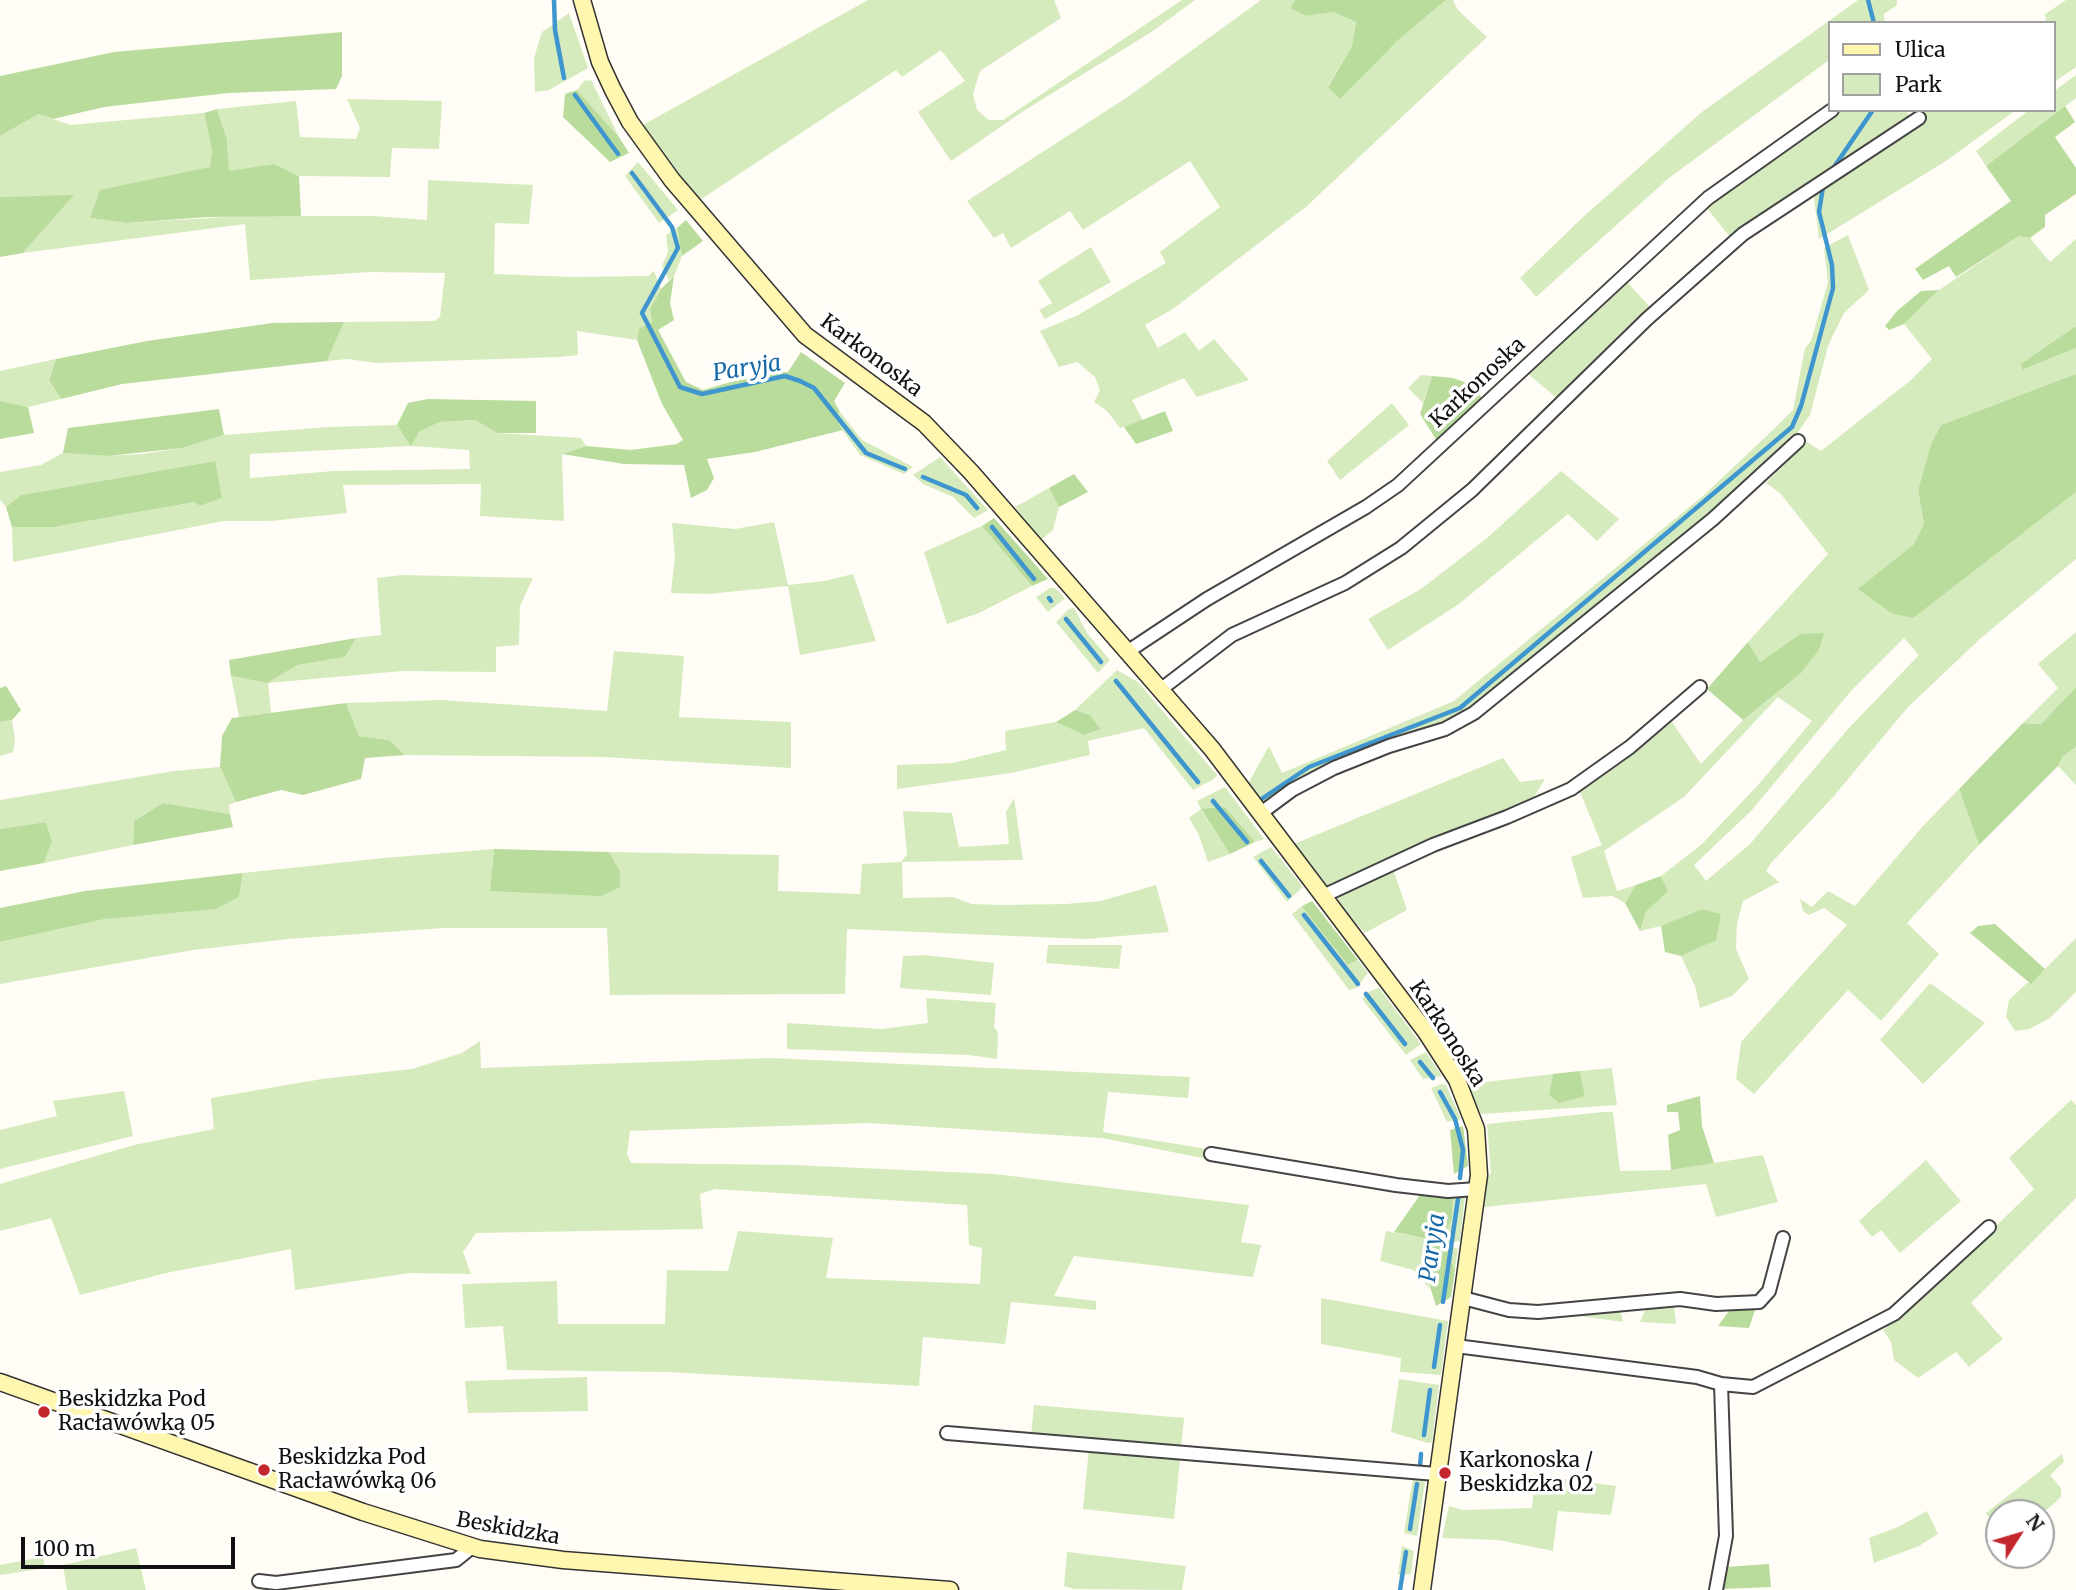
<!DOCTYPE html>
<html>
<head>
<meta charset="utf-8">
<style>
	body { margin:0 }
	#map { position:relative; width:2076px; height:1590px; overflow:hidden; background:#fffdf5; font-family:Merriweather,serif }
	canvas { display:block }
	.legend { position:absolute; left:1828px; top:21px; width:228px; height:91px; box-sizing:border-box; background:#fff; border:2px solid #a0a0a0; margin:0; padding:9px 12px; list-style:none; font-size:21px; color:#111 }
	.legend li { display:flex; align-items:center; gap:14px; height:35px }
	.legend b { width:35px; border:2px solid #a0a0a0 }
	.north { position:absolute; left:1985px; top:1499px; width:70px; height:70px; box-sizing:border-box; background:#fff; border:2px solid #a0a0a0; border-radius:50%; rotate:53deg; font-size:19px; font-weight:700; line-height:28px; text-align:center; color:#111 }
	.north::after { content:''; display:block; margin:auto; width:24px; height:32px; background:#c4262e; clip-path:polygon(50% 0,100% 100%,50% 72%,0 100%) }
	.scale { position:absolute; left:21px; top:1537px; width:214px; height:32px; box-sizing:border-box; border:4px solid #111; border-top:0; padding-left:9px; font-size:21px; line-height:24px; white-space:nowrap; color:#111; -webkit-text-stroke:5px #fff; paint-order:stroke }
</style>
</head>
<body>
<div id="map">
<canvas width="2076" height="1590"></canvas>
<ul class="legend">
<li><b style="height:9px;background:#fff6b0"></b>Ulica</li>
<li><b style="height:19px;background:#d5ebbd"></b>Park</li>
</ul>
<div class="north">N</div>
<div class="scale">100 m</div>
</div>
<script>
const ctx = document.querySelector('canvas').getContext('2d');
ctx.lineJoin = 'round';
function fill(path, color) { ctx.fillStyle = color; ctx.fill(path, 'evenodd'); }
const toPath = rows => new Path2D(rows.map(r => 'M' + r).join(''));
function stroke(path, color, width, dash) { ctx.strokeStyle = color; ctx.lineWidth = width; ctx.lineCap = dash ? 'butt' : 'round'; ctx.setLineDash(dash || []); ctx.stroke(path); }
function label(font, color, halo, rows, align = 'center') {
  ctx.font = font + ' Merriweather,serif'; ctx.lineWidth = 7; ctx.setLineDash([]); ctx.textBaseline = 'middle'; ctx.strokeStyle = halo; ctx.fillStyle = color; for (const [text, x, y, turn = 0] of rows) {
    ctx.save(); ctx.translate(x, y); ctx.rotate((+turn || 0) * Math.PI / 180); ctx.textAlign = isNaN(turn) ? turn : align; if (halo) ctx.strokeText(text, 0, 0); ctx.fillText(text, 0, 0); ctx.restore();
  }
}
fill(toPath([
	[868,0,1054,0,1061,18,980,71,973,94,977,110,989,120,1003,120,1182,0,1195,0,1153,31,1025,110,951,161,918,112,965,81,941,50,902,77,896,70,700,200,641,126],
	[1261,0,1295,0,1290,8,1306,16,1333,12,1356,22,1352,46,1328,86,1396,42,1446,0,1453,0,1458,10,1487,37,1307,206,1173,309,1145,325,1158,348,1185,332,1199,351,1214,339,1249,380,1197,397,1184,378,1132,400,1143,421,1120,428,1107,411,1094,402,1100,390,1095,377,1077,362,1059,367,1040,331,1078,315,1166,263,1160,252,1220,207,1190,161,1083,230,1070,211,1011,248,1003,233,994,238,967,201,1129,96],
	[1858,0,1897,0,1897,5,1884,14,1885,23,1829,23,1829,60,1669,178,1536,297,1520,278,1583,217,1702,112],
	[2066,0,2076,0,2076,67,2053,83,2053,23,2042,23,2047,19,2044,15],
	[569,13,588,68,549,90,535,92,534,58,542,32],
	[2076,75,2076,98,1986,166,1976,151,2029,110,2053,110,2053,92],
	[591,80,619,137,577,90,584,81],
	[347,99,442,101,439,149,392,148,390,177,299,176,274,164,229,172,227,139,217,109,296,101,300,137,356,139,360,128],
	[1839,110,1905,110,1910,117,1730,237,1706,207],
	[1922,110,2016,110,1946,161,1819,239,1814,197,1817,188,1926,118],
	[204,113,212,150,210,167,176,175,90,218,127,223,244,216,373,216,427,220,428,180,533,185,529,224,495,223,494,274,574,277,648,276,654,271,661,289,650,309,652,323,639,328,637,340,577,331,578,355,560,357,377,363,347,359,327,361,344,322,434,321,440,317,445,273,369,272,250,280,245,224,23,253,73,196,0,197,0,136,39,114,70,125],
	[638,162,678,210,659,223,625,176],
	[677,228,682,256,674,276,669,280,662,266,668,252,666,235],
	[1848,235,1869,290,1844,313,1828,346,1810,415,1791,442,1739,492,1463,715,1263,804,1248,784,1269,746,1282,773,1454,701,1704,495,1777,426,1793,410,1805,348,1811,341,1828,282,1824,248],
	[2019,236,2030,238,2050,262,2076,239,2076,326,2021,365,2022,370,2076,348,2076,374,1941,425,1931,444,1918,490,1924,524,1914,544,1859,589,1913,617,2076,492,2076,559,1981,638,1908,707,1834,796,1771,863,1766,871,1779,882,1743,901,1737,924,1736,949,1749,979,1732,996,1700,1008,1695,986,1681,956,1715,940,1721,914,1703,909,1677,922,1640,931,1646,912,1668,891,1661,876,1702,844,1758,785,1812,721,1778,697,1684,797,1604,851,1617,891,1636,885,1625,903,1612,896,1583,898,1571,857,1602,845,1580,792,1623,762,1672,722,1701,764,1743,720,1800,674,1800,634,1760,662,1748,642,1828,554,1781,494,1766,483,1807,442,1821,451,1911,380,1932,359,1904,324,1939,290],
	[1904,638,1919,655,1848,729,1750,844,1706,881,1694,865,1751,811,1851,691],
	[1091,247,1111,282,1045,319,1039,310,1052,303,1038,281],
	[1627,282,1651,308,1558,399,1527,373],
	[56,359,49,380,61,399,28,407,0,401,0,371],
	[1421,375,1432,376,1423,403,1408,388],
	[1392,403,1409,425,1340,480,1327,461],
	[840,412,862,440,913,467,904,474,860,455,833,417],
	[475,420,497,433,581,438,586,446,562,454,564,521,480,516,481,484,343,485,347,513,271,521,224,521,13,562,12,527,54,527,196,502,200,506,222,498,214,461,21,495,6,507,0,500,0,472,41,465,63,453,108,456,142,454,182,448,224,435,329,427,397,425,411,445,419,432,440,422],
	[411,446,469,450,470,469,334,471,250,478,250,454],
	[940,457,988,510,974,518,953,497,923,484,913,475],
	[1561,471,1619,519,1597,541,1568,514,1459,604,1388,650,1368,619,1421,589,1487,538],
	[1049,488,1059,507,1053,530,1041,540,1015,507],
	[774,522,788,585,825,581,853,574,876,641,800,655,788,586,708,594,671,593,675,556,672,523,735,529],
	[982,526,1032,586,979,613,947,624,924,552],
	[402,575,533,578,520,606,519,645,496,647,496,672,402,671,268,683,271,713,239,717,231,676,267,683,298,665,345,657,356,638,381,635,377,578],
	[1050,588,1055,588,1065,598,1048,612,1036,597],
	[1074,608,1087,633,1110,660,1098,673,1056,622,1069,609],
	[2076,632,2076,687,2041,724,2023,723,2058,688,2038,664],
	[614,651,684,656,679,717,791,722,791,768,603,757,405,755,389,740,359,736,346,703,441,700,607,711],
	[1117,670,1138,682,1217,775,1214,779,1193,790,1144,728,1088,741,1090,755,1011,773,897,789,897,765,953,763,1006,750,1005,731,1056,722,1084,735,1101,729,1090,715,1075,710],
	[12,720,15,739,13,752,0,756,0,722],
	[2076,747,2076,785,2058,766,2063,756],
	[1503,758,1520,782,1545,779,1529,805,1328,888,1294,844],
	[220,767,236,802,229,805,230,814,163,803,134,821,133,845,44,863,52,841,46,822,0,829,0,800,174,771],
	[1225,787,1264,839,1255,842,1225,807,1201,810,1230,854,1208,862,1198,833,1189,818,1201,809,1197,801],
	[1959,789,1979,845,1907,923,1939,954,1881,1021,1848,990,1754,1094,1736,1079,1741,1042,1847,925,1824,908,1809,915,1803,911,1800,899,1812,907,1828,891,1855,906,1923,826],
	[1014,798,1023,860,902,862,903,898,953,897,972,904,1002,905,1066,904,1101,901,1156,885,1169,932,1086,939,847,929,845,994,610,995,607,928,444,928,288,939,193,950,0,984,0,942,105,919,239,897,243,873,384,858,494,849,490,891,620,871,609,852,779,855,778,891,860,894,862,864,901,862,907,854,903,811,952,813,959,847,1009,844,1006,812],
	[1271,847,1303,887,1287,902,1253,857],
	[1393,869,1407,910,1365,933,1337,902,1338,893],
	[1302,906,1348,965,1358,960,1368,973,1356,988,1349,990,1292,914],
	[2076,938,2076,992,2050,1018,2029,1029,2015,1031,2006,1017,2009,1000,2027,983,2031,983],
	[1048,945,1122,945,1119,969,1046,963],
	[925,955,994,963,991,995,900,988,903,956],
	[1930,983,1985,1023,1923,1084,1880,1040],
	[1379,988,1421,1044,1406,1055,1362,999,1370,991],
	[926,998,996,1003,994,1027,998,1032,997,1059,969,1055,787,1049,787,1023,882,1029,928,1023],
	[480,1041,481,1068,771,1058,1190,1077,1188,1098,1108,1092,1103,1132,1207,1149,1207,1159,1102,1138,869,1123,630,1131,627,1154,631,1163,794,1165,995,1174,1249,1205,1241,1242,1261,1245,1253,1277,1074,1256,1054,1296,1096,1301,1096,1310,1011,1302,1005,1344,923,1337,919,1386,668,1372,507,1370,503,1326,465,1328,462,1284,557,1281,558,1324,665,1324,667,1270,728,1271,738,1231,833,1238,826,1278,980,1284,982,1248,969,1245,967,1205,715,1189,700,1194,703,1229,476,1233,463,1252,471,1274,410,1273,295,1290,291,1249,166,1273,80,1295,51,1218,0,1231,0,1184,134,1145,214,1129,211,1098,322,1079,412,1069,462,1053],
	[1426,1052,1442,1076,1423,1079,1410,1060],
	[1466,1063,1477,1083,1553,1074,1549,1095,1585,1096,1580,1071,1612,1068,1617,1105,1481,1114,1458,1067],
	[1441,1084,1446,1085,1461,1119,1447,1122,1431,1088],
	[124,1091,133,1136,0,1169,0,1130,57,1116,53,1101],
	[2071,1100,2076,1105,2076,1198,1971,1303,2003,1339,1969,1367,1956,1352,1918,1378,1894,1360,1891,1342,1883,1330,1925,1295,2034,1189,2009,1158],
	[1603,1112,1613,1112,1620,1171,1671,1170,1763,1155,1778,1202,1716,1217,1706,1184,1484,1207,1486,1180,1491,1173,1487,1124],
	[1926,1160,1961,1201,1900,1253,1881,1230,1872,1237,1859,1221],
	[1453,1194,1465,1195,1460,1241,1447,1244,1458,1249,1455,1270,1444,1244,1440,1242,1452,1219],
	[1386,1231,1433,1240,1425,1270,1430,1289,1413,1270,1380,1261],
	[1321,1298,1448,1321,1441,1375,1400,1372,1401,1358,1321,1344],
	[1674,1305,1676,1324,1640,1322,1647,1306],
	[1620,1310,1623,1322,1580,1316,1588,1312],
	[587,1377,588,1411,468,1413,465,1381],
	[1399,1379,1439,1385,1432,1442,1428,1443,1391,1432],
	[1034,1405,1184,1418,1181,1448,1031,1436],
	[1089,1448,1180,1460,1174,1519,1083,1509],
	[2062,1454,2064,1462,2050,1475,2061,1488,2061,1497,2041,1515,1999,1513,1999,1532,1986,1513],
	[1535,1475,1616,1486,1611,1515,1558,1511,1553,1551,1498,1540,1442,1538,1449,1506,1463,1510,1532,1508],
	[1413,1478,1425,1482,1417,1536,1404,1533],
	[1927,1511,1938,1534,1919,1546,1874,1563,1869,1538,1898,1527],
	[1402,1546,1414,1551,1411,1574,1398,1575],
	[136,1548,146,1590,67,1590,63,1565],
	[1067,1552,1186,1566,1182,1590,1074,1589,1064,1586],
	[43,1557,45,1568,0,1575,0,1565]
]), '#d5ebbd');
fill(toPath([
	[1295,0,1446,0,1396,42,1340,99,1328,87,1352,46,1356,22,1333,12,1306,16,1290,8],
	[342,32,342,76,336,89,228,93,104,107,53,119,39,114,0,136,0,76,114,52],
	[577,90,619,137,629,153,610,162,563,117,565,94],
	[2065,106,2075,122,2055,137,2076,168,2076,194,2045,215,2045,227,2030,238,2019,236,1956,277,1949,266,1923,280,1915,269,2011,201,1986,166],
	[217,109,227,139,229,171,274,164,299,176,301,216,207,217,127,223,90,218,100,190,210,167,212,150,204,113],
	[74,195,23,253,0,257,0,197],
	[686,220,703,241,682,256,677,228],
	[674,276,670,303,674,320,658,330,686,382,703,390,762,373,788,372,801,352,845,383,834,401,840,412,834,417,843,430,755,452,707,459,714,478,707,490,691,498,684,465,624,464,562,454,586,446,631,450,677,444,683,440,662,404,637,340,639,328,652,323,650,309,661,289],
	[1939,290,1904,324,1889,330,1885,326,1897,311,1921,291],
	[344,322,327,361,122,384,61,399,49,380,56,359,147,341,272,323],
	[2076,326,2076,348,2022,370,2021,364],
	[2076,374,2076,492,1913,618,1891,613,1858,589,1914,544,1924,524,1918,490,1931,444,1941,425],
	[1432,376,1453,378,1472,385,1482,398,1437,441,1420,414],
	[428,399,536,401,536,433,497,433,475,420,440,422,419,432,411,446,397,425,408,403],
	[0,401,28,407,34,433,0,439],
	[219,409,224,435,182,448,108,456,63,453,68,428],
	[1165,411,1173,431,1136,444,1124,427],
	[215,461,222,498,200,506,195,502,54,527,12,527,6,507,21,495],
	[1074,474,1088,492,1059,507,1049,488],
	[994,518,1048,579,1032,586,982,526],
	[1824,633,1819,650,1800,674,1743,720,1707,689,1748,642,1760,662,1800,634],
	[356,638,345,657,298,665,267,683,231,676,229,660],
	[6,686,21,710,12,720,0,722,0,688],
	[2076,687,2076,747,2063,756,2058,766,1979,845,1959,789,2023,723,2041,724],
	[346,703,359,736,389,740,405,755,365,758,361,779,303,795,281,790,236,802,220,767,222,736,232,718],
	[1075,710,1090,715,1101,729,1084,735,1056,722],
	[163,803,230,814,233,827,133,845,134,821],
	[1225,807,1255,842,1230,854,1201,809],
	[46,822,52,841,44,863,0,871,0,829],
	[494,849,609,852,620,871,620,887,601,896,490,891],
	[243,873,239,897,215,909,105,919,0,942,0,908,85,891],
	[1661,876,1668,891,1646,912,1640,931,1625,903,1636,885],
	[1312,901,1358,960,1348,965,1313,921,1302,906],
	[1703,909,1721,914,1716,940,1681,956,1665,952,1661,926],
	[1995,924,2045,969,2031,984,1970,933,1978,926],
	[1580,1071,1585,1096,1559,1103,1549,1095,1553,1074],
	[1700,1096,1702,1126,1714,1163,1671,1170,1668,1135,1680,1130,1678,1112,1667,1112,1667,1105],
	[1463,1126,1468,1166,1454,1174,1450,1130],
	[1422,1192,1453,1194,1452,1219,1440,1242,1444,1243,1455,1270,1451,1297,1436,1306,1425,1270,1433,1240,1394,1232],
	[1756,1307,1749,1328,1718,1326,1731,1308],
	[1769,1564,1771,1587,1722,1589,1726,1567]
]), '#b9dc9c');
stroke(toPath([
	[554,0,555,30,564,78],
	[1868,0,1874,23],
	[575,95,618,154],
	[1832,170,1873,110],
	[632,173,672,227,678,248,642,313,680,387,702,394,785,376,800,381,814,388,866,453,905,469],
	[923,477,966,495,977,508],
	[992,527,1034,579],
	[1049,598,1051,601],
	[1066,619,1101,662],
	[1116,681,1198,782],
	[1263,798,1309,767,1460,708,1792,427,1801,406,1833,288,1832,265,1819,212,1823,187],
	[1213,801,1247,842],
	[1261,861,1289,896],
	[1304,915,1358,984],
	[1366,994,1405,1044],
	[1420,1062,1433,1078],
	[1440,1092,1455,1119,1463,1150,1460,1178],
	[1443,1302,1458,1199],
	[1434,1367,1440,1325],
	[1424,1435,1430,1390],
	[1420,1466,1421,1454],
	[1410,1529,1417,1484],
	[1400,1590,1406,1552]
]), '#3f96cf', 4.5);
const street = toPath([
	[1127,652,1207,599,1366,507,1398,485,1708,198,1832,110],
	[1160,690,1232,635,1345,583,1401,548,1472,490,1647,319,1743,234,1919,118],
	[1261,813,1292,790,1334,768,1389,746,1445,729,1474,713,1713,519,1798,441],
	[1323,896,1433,845,1507,817,1571,789,1630,747,1700,687],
	[1211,1154,1396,1185,1448,1191,1477,1189],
	[1463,1298,1509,1310,1538,1312,1680,1299,1716,1304,1759,1302,1769,1291,1783,1238],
	[1456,1346,1697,1377,1721,1384,1753,1387,1894,1314,1989,1227],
	[947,1433,1436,1474],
	[259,1581,276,1583,456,1560,472,1547],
	[1716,1590,1726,1536,1721,1384]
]);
const secondary = toPath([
	[582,0,600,62,613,90,630,122,672,180,805,335,924,423,971,472,1212,749,1426,1032,1457,1080,1476,1129,1479,1175,1422,1590],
	[0,1382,363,1512,480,1549,563,1560,950,1590]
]);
stroke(street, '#444', 16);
stroke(secondary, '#333', 19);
stroke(street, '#fff', 12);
stroke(secondary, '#fff6b0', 16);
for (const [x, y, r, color] of [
	[44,1412,7,"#c4262e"],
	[264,1470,7,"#c4262e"],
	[1445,1473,7,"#c4262e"]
]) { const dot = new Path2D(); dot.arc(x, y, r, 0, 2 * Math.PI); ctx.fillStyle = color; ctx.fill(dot); stroke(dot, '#fff', 2.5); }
label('21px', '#111', '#fff', [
	["Karkonoska",871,356,37],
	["Karkonoska",1478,383,-43],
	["Karkonoska",1447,1034,57],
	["Beskidzka",508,1529,10]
]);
label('21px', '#111', '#fff', [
	["Beskidzka Pod",58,1400],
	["Racławówką 05",58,1424],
	["Beskidzka Pod",278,1458],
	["Racławówką 06",278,1482],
	["Karkonoska /",1459,1461],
	["Beskidzka 02",1459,1485]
], 'left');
label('italic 23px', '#1768a6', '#fff', [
	["Paryja",747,369,-9],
	["Paryja",1433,1248,-82]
]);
</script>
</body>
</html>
